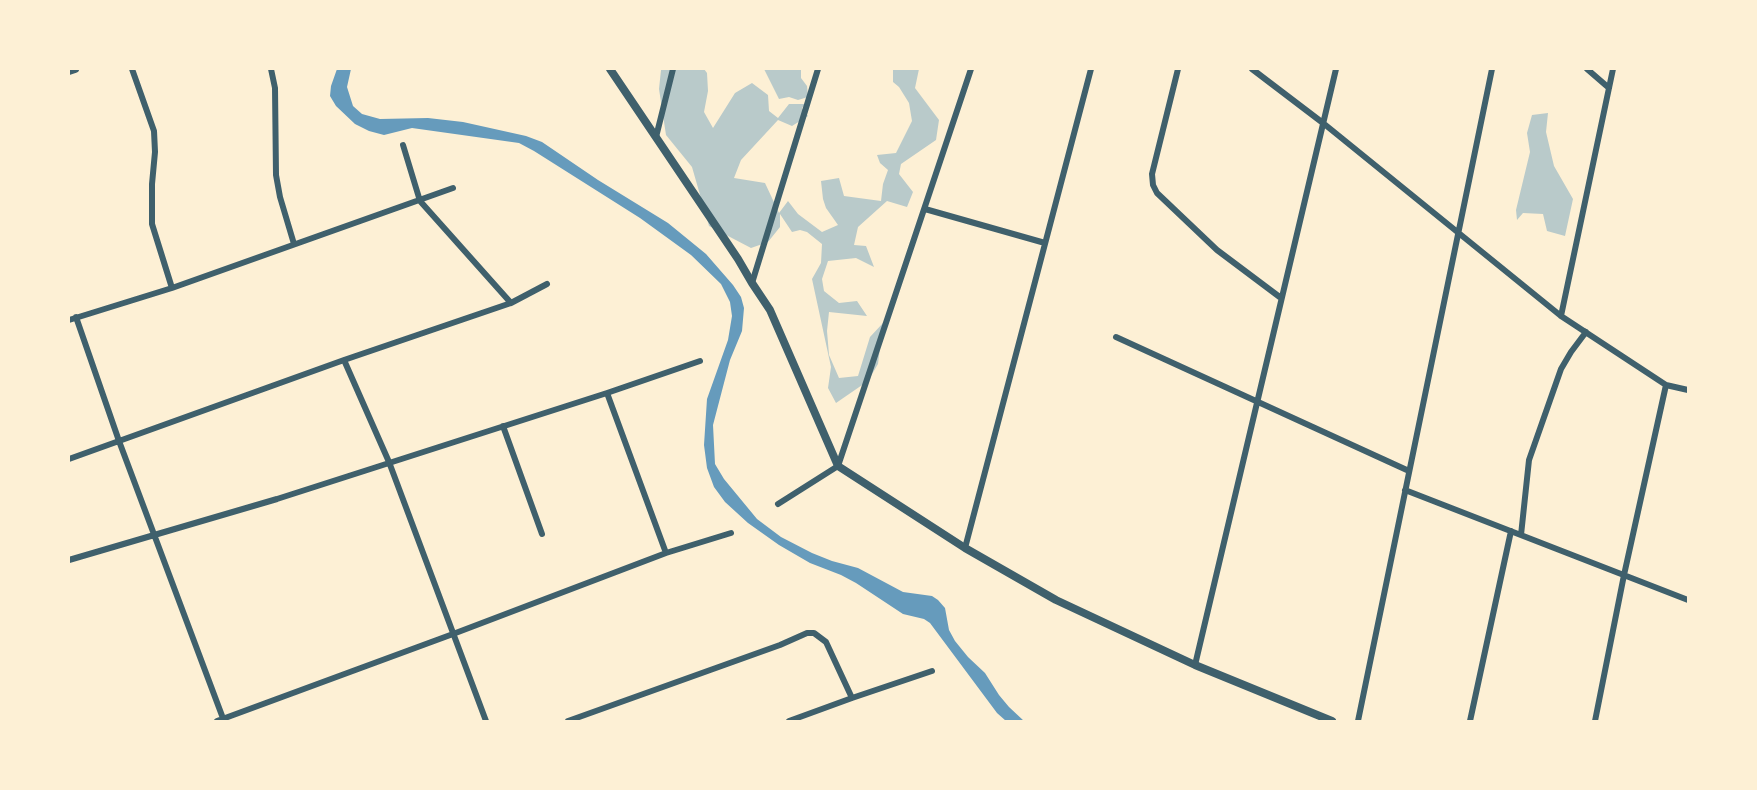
<!DOCTYPE html>
<html>
<head>
<meta charset="utf-8">
<style>
	body { margin:0 }
	#map { position:relative; width:1757px; height:790px; overflow:hidden; background:#fdf0d5; font-family:Montserrat,sans-serif }
	canvas { display:block }
	.frame { position:absolute; inset:0; border:70px solid #fdf0d5; pointer-events:none }
</style>
</head>
<body>
<div id="map">
<canvas width="1757" height="790"></canvas>
<div class="frame"></div>
</div>
<script>
const ctx = document.querySelector('canvas').getContext('2d');
ctx.lineJoin = 'round';
function fill(path, color) { ctx.fillStyle = color; ctx.fill(path, 'evenodd'); }
const toPath = rows => new Path2D(rows.map(r => 'M' + r).join(''));
function stroke(path, color, width, dash) { ctx.strokeStyle = color; ctx.lineWidth = width; ctx.lineCap = dash ? 'butt' : 'round'; ctx.setLineDash(dash || []); ctx.stroke(path); }
fill(toPath([
	[704,69,707,73,708,91,704,112,713,128,735,93,752,83,768,95,769,111,778,118,789,104,806,104,802,108,808,116,792,126,778,120,741,160,734,178,765,183,779,213,788,201,798,214,822,232,838,225,826,208,823,199,821,181,839,178,844,196,881,201,883,184,888,170,880,163,877,155,896,153,912,121,909,103,899,87,893,82,893,69,919,69,915,88,939,120,936,140,901,164,899,174,913,192,907,207,887,201,858,227,854,245,866,246,874,267,856,258,828,261,822,279,824,291,839,303,857,301,867,316,829,312,827,331,829,355,839,378,858,376,870,337,883,323,878,364,868,381,836,403,828,388,831,367,812,279,821,263,822,244,807,232,800,230,792,232,780,214,780,227,768,242,751,248,709,226,692,167,666,135,659,89,661,70],
	[764,69,801,69,801,78,807,86,808,97,798,100,789,97,779,99],
	[1548,113,1546,132,1554,166,1573,199,1565,236,1547,231,1543,214,1523,213,1517,220,1516,210,1530,152,1527,133,1532,115]
]), '#b9caca');
fill(toPath([
	[337,69,351,69,347,87,353,106,362,114,380,119,428,118,463,122,526,136,542,142,598,180,668,223,706,254,733,285,741,297,744,308,742,331,730,360,713,425,715,464,724,479,757,519,781,537,812,553,832,561,858,568,903,592,932,596,938,600,945,608,949,630,955,641,968,657,985,673,999,695,1009,707,1024,721,1006,721,997,713,930,623,924,619,903,614,856,583,841,575,810,563,779,545,748,523,725,502,714,487,707,468,704,445,707,399,728,340,732,316,730,302,721,284,691,255,640,218,534,151,519,143,412,128,384,135,369,131,355,124,336,106,330,96,331,86]
]), '#669bbc');
stroke(toPath([
	[132,69,154,131,155,152,152,184,152,224,172,288],
	[271,69,275,88,276,175,280,197,294,244],
	[1178,69,1152,174,1153,185,1157,193,1217,250,1281,298],
	[1252,69,1323,123,1561,316,1666,385,1688,390],
	[1587,69,1609,88],
	[656,137,673,69],
	[403,145,420,201,511,303],
	[925,209,1045,243],
	[752,283,818,69],
	[1561,316,1613,69],
	[76,317,119,441,224,721],
	[69,320,172,288,453,188],
	[1116,337,1409,471],
	[344,360,389,462,486,721],
	[607,393,666,553],
	[503,426,542,534],
	[69,459,344,360,511,303,547,284],
	[1405,490,1688,600],
	[778,504,838,466,971,69],
	[1521,535,1529,460,1561,369,1571,352,1586,332],
	[965,548,1091,69],
	[69,560,277,499,607,393,700,361],
	[1195,665,1336,69],
	[217,721,453,634,666,553,731,533],
	[568,721,780,645,807,633,814,633,826,642,852,698],
	[789,721,852,698,932,671],
	[1358,721,1492,69],
	[1470,721,1511,531],
	[1595,721,1624,575,1666,385]
]), '#3f606c', 6);
stroke(toPath([
	[610,69,738,259,752,283,770,310,838,466,965,548,1056,600,1195,665,1332,721],
	[69,71,75,69]
]), '#3f606c', 8);
</script>
</body>
</html>
